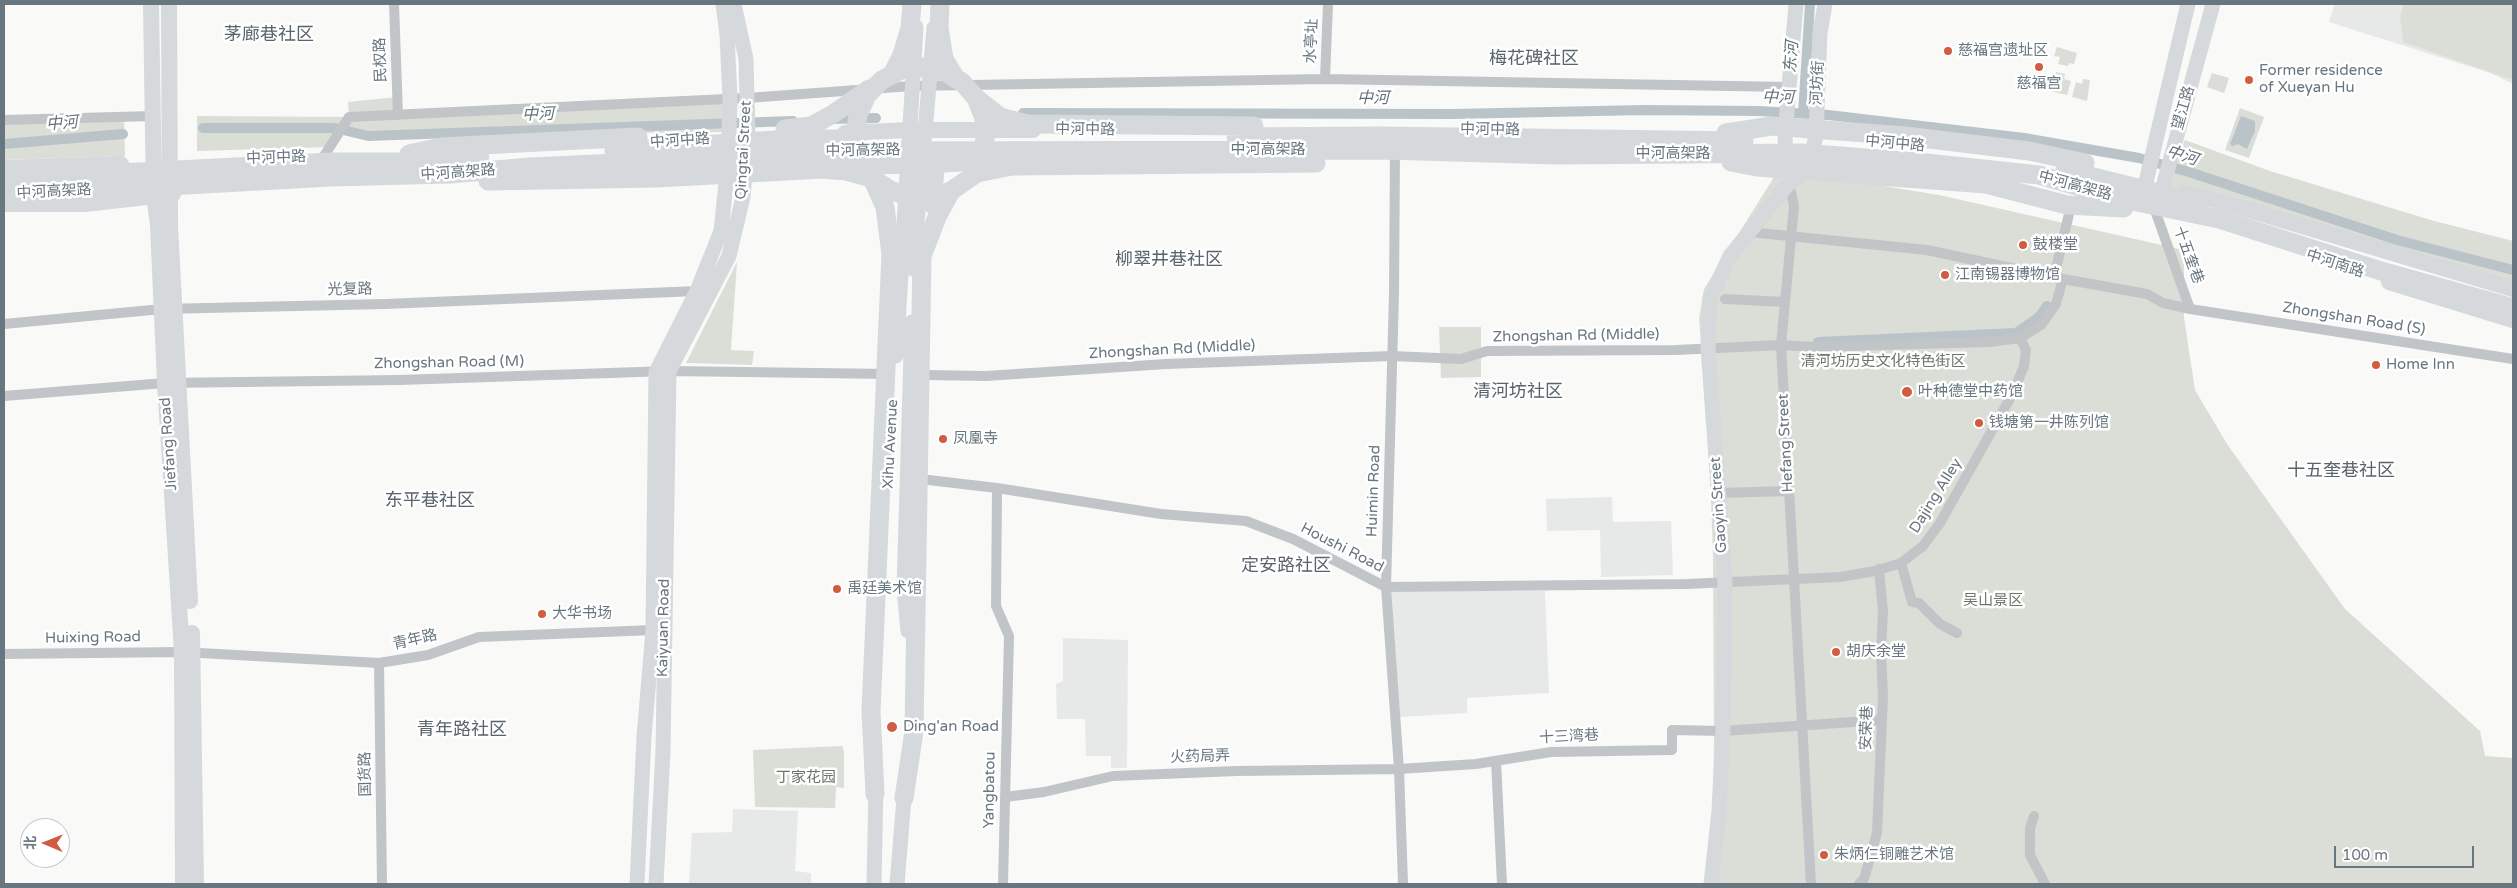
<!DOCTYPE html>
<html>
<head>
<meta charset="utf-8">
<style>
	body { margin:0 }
	#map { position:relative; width:2517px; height:888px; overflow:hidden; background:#f9f9f8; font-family:"Varela Round","Noto Sans SC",sans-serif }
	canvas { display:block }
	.frame { position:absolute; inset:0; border:5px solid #67767f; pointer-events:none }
	.north { position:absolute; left:20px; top:818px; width:50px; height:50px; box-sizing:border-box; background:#fff; border:1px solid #c2c8cc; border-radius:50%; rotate:271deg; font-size:14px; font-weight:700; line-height:20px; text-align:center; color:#67767f }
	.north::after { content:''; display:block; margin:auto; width:18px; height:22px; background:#d05c41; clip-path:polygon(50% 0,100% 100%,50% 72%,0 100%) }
	.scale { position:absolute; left:2334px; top:846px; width:140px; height:22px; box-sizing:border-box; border:2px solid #67767f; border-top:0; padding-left:6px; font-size:15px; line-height:18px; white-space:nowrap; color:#67767f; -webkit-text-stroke:4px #fff; paint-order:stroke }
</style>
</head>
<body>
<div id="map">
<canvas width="2517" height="888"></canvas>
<div class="frame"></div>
<div class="north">北</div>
<div class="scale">100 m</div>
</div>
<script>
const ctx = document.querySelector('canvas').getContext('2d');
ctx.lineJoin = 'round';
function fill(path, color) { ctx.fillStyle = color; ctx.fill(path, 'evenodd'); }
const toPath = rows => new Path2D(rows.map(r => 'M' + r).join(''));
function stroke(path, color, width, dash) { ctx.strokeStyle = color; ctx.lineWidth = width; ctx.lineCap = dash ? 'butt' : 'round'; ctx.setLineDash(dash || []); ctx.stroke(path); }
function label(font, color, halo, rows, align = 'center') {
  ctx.font = font + ' "Varela Round","Noto Sans SC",sans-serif'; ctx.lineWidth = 5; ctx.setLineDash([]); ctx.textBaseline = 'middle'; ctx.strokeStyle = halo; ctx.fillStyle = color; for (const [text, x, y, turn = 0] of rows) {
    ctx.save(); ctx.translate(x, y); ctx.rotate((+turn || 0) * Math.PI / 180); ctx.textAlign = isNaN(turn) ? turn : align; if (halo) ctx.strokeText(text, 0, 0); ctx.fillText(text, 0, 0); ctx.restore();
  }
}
fill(toPath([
	[2335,4,2513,4,2513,84,2490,73,2329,22],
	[1612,497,1613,522,1671,521,1673,575,1601,577,1600,530,1547,531,1546,499],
	[1391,591,1545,591,1549,693,1467,698,1467,713,1400,717],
	[1063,638,1128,640,1127,768,1111,768,1111,756,1086,756,1085,719,1057,719,1056,684,1063,681],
	[733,809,798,811,795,871,811,873,811,884,689,884,692,833,732,832]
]), '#e7e8e8');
fill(toPath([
	[2404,4,2513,4,2513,80,2403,42,2400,16],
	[2057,47,2077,53,2074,64,2069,63,2068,66,2058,64,2060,57,2054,56],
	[2056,72,2065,74,2064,79,2071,81,2067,95,2045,90,2048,78,2054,80],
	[2212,73,2229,78,2224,93,2207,87],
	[2083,79,2090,80,2087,101,2072,97,2076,82,2082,84],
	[397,97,398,114,730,99,728,132,368,136,343,126,329,147,197,151,197,116,349,117,348,102],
	[2240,108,2264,117,2249,158,2225,150],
	[124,116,125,156,4,160,4,121],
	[2185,140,2270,171,2434,221,2513,241,2513,268,2397,238,2174,164],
	[1779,169,1939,195,2184,250,2184,318,2195,390,2227,444,2345,609,2480,731,2485,756,2513,758,2513,884,1712,884,1714,738,1713,555,1709,446,1699,319,1704,289],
	[2174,170,2397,244,2513,274,2513,285,2166,186],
	[737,262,731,350,754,351,752,365,686,363],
	[1439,327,1481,327,1481,377,1441,378],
	[842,746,844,752,844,788,836,787,835,808,755,807,753,750]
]), '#daded7');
fill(toPath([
	[2241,116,2255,121,2255,131,2247,149,2238,144,2232,146,2230,144]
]), '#bac4c8');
stroke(toPath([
	[1023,113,1453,114,1644,110,1758,111,1828,115,2024,138,2139,158,2189,172,2397,240,2513,270],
	[1803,113,1810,4],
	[830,119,876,118],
	[203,128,335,128,368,136,793,121],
	[4,144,123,134],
	[1818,342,2016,333,2039,317,2047,306]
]), '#bac4c8', 10);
stroke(toPath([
	[394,4,398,115],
	[1325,79,1328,4],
	[4,120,153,116],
	[1395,147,1394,293,1386,587,1399,769,1403,884],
	[324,156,349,117,747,98,912,86,1325,79,1789,87],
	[1789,183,1794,206,1781,345,1811,884],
	[2156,213,2190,309],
	[1749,232,1927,250,2063,279],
	[2054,277,2069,214,2067,205],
	[1725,299,1785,302],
	[4,324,162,309,385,304,697,291],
	[926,375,986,376,1166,364,1392,356,1461,359,1487,351,1676,350,1781,345,1815,347,1990,342,2020,338,2041,325,2056,304,2063,279,2147,294,2163,303,2190,309,2513,359],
	[4,396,165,383,400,380,669,371,889,374],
	[920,479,997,488,1161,514,1246,521,1293,539,1386,587,1687,584,1840,577,1875,571,1901,563,1923,546,1940,523,2013,393,2024,366,2026,350,2020,338],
	[997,488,996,606,1009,636,1003,884],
	[1718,493,1789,491],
	[1901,563,1912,602,1919,603,1940,624,1957,633],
	[4,654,182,652,379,663,428,655,479,637,653,630],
	[379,663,382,884],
	[1496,761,1502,884],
	[1005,797,1044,792,1113,776,1237,771,1399,769,1476,764,1551,752,1672,750,1672,730,1723,731,1882,720],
	[2034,816,2030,828,2030,855,2045,884],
	[1859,884,1864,879,1877,833,1883,696,1881,653,1883,611,1879,569]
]), '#c1c5c8', 10);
stroke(toPath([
	[1786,164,1785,135,1796,4],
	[2142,199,2188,4],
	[2158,205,2213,4],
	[913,269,934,28],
	[896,356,916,27],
	[908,631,904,589,912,322],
	[637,884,644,737,653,630,656,372,697,291,721,231,728,165,730,99,727,35,723,4],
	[656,884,663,751,669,371,729,256,743,197,748,137,746,59,734,4],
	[874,884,876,783],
	[897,884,905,786],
	[1711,884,1719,811,1723,731,1725,583,1708,347,1710,298,1730,256,1789,183,1802,175,1810,161,1816,136,1820,33,1825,4]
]), '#d5d9db', 15);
stroke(toPath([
	[151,4,154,196,158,225,165,383,182,652,183,884],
	[169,4,170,226,190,601],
	[845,133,909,130,1033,130],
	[854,166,922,166,1012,160],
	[4,168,121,164],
	[2184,193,2222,202,2513,289],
	[4,204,85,204,173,194],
	[933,207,937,165],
	[2389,282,2513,320],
	[192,633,196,884]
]), '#d5d9db', 16);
stroke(toPath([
	[940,4,939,28,944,59,956,79],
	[892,75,902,55,910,28,912,4],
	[976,98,984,118,985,139,979,162],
	[785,129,811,126,833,114,869,89],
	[1726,133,1772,126,1905,136,2029,151,2085,163],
	[1236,137,1381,136,1744,141],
	[614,151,790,139,854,139],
	[409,154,441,147,638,137],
	[1731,162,1757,167,1986,184,2067,205,2124,208],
	[2065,170,2198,203],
	[4,179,331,162,433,162,480,159],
	[488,181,657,178,822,169,846,171,872,178,890,190,910,197,931,197,951,191,977,173,1012,166,1316,163],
	[4,195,331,177,450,174,530,167,878,151,1384,150,1556,155,1802,153,1917,162,2039,175,2123,199,2219,219,2381,271,2513,308],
	[875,794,871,711,891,254,885,207,872,178,861,158,855,137,858,115,867,95,882,80,901,70,922,67,943,71,962,82,976,98,1000,117,1027,124,1254,126],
	[904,798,914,731,922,256,937,217,951,191]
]), '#d5d9db', 19);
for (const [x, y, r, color] of [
	[1948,51,5,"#d05c41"],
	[2039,67,5,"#d05c41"],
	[2249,80,5,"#d05c41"],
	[2023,245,5,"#d05c41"],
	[1945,275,5,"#d05c41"],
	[2376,365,5,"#d05c41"],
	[1907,392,6,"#d05c41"],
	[1979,423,5,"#d05c41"],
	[943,439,5,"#d05c41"],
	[837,589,5,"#d05c41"],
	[542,614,5,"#d05c41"],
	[1836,652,5,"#d05c41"],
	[892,727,6,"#d05c41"],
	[1824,855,5,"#d05c41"]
]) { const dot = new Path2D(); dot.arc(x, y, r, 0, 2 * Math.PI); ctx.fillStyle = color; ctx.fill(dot); stroke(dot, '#fff', 2); }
label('15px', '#67767f', '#fff', [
	["水亭址",1312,41,-87],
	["民权路",381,60,-92],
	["河坊街",1818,83,-87],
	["望江路",2184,108,-74],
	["中河中路",1085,130,1],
	["中河中路",1490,130,1],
	["中河中路",680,141,-4],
	["中河中路",1895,144,5],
	["Qingtai Street",744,150,-87],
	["中河高架路",1268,150],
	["中河高架路",863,151,-1],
	["中河高架路",1673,154],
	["中河中路",276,158,-2],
	["中河高架路",458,173,-4],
	["中河高架路",2075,186,15],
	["中河高架路",54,192,-3],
	["十五奎巷",2188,255,70],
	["中河南路",2335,264,18],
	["光复路",350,290,-1],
	["Zhongshan Road (S)",2354,319,9],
	["Zhongshan Rd (Middle)",1576,336,-1],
	["Zhongshan Rd (Middle)",1172,350,-3],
	["Zhongshan Road (M)",449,363,-1],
	["Hefang Street",1786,443,-93],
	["Jiefang Road",169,444,-94],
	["Xihu Avenue",891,444,-87],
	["Huimin Road",1374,491,-88],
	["Dajing Alley",1936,496,-58],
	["Gaoyin Street",1719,505,-94],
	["Houshi Road",1342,548,27],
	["Kaiyuan Road",664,628,-89],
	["Huixing Road",93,638,-1],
	["青年路",415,640,-13],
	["安荣巷",1867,728,-88],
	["十三湾巷",1569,737,-3],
	["火药局弄",1200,757,-2],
	["国货路",366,774,-91],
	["Yangbatou",990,790,-89]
]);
label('15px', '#67767f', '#fff', [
	["慈福宫遗址区",1958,51],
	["Former residence",2259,71],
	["of Xueyan Hu",2259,88],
	["慈福宫",2039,84,"center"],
	["鼓楼堂",2033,245],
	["江南锡器博物馆",1955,275],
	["Home Inn",2386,365],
	["叶种德堂中药馆",1918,392],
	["钱塘第一井陈列馆",1989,423],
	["凤凰寺",953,439],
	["禹廷美术馆",847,589],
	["大华书场",552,614],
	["胡庆余堂",1846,652],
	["Ding'an Road",903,727],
	["朱炳仁铜雕艺术馆",1834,855]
], 'left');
label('15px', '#6a7866', '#fff', [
	["清河坊历史文化特色街区",1883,362],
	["吴山景区",1993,601],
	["丁家花园",806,778]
]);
label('italic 16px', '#627378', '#fff', [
	["东河",1792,57,-86],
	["中河",1778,98,1],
	["中河",1373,99],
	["中河",538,115,-2],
	["中河",62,124,-5],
	["中河",2182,156,18]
]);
label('18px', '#59646b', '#fff', [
	["茅廊巷社区",269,35],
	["梅花碑社区",1534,59],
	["柳翠井巷社区",1169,260],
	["清河坊社区",1518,392],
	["十五奎巷社区",2341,471],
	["东平巷社区",430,501],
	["定安路社区",1286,566],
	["青年路社区",462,730]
]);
</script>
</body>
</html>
